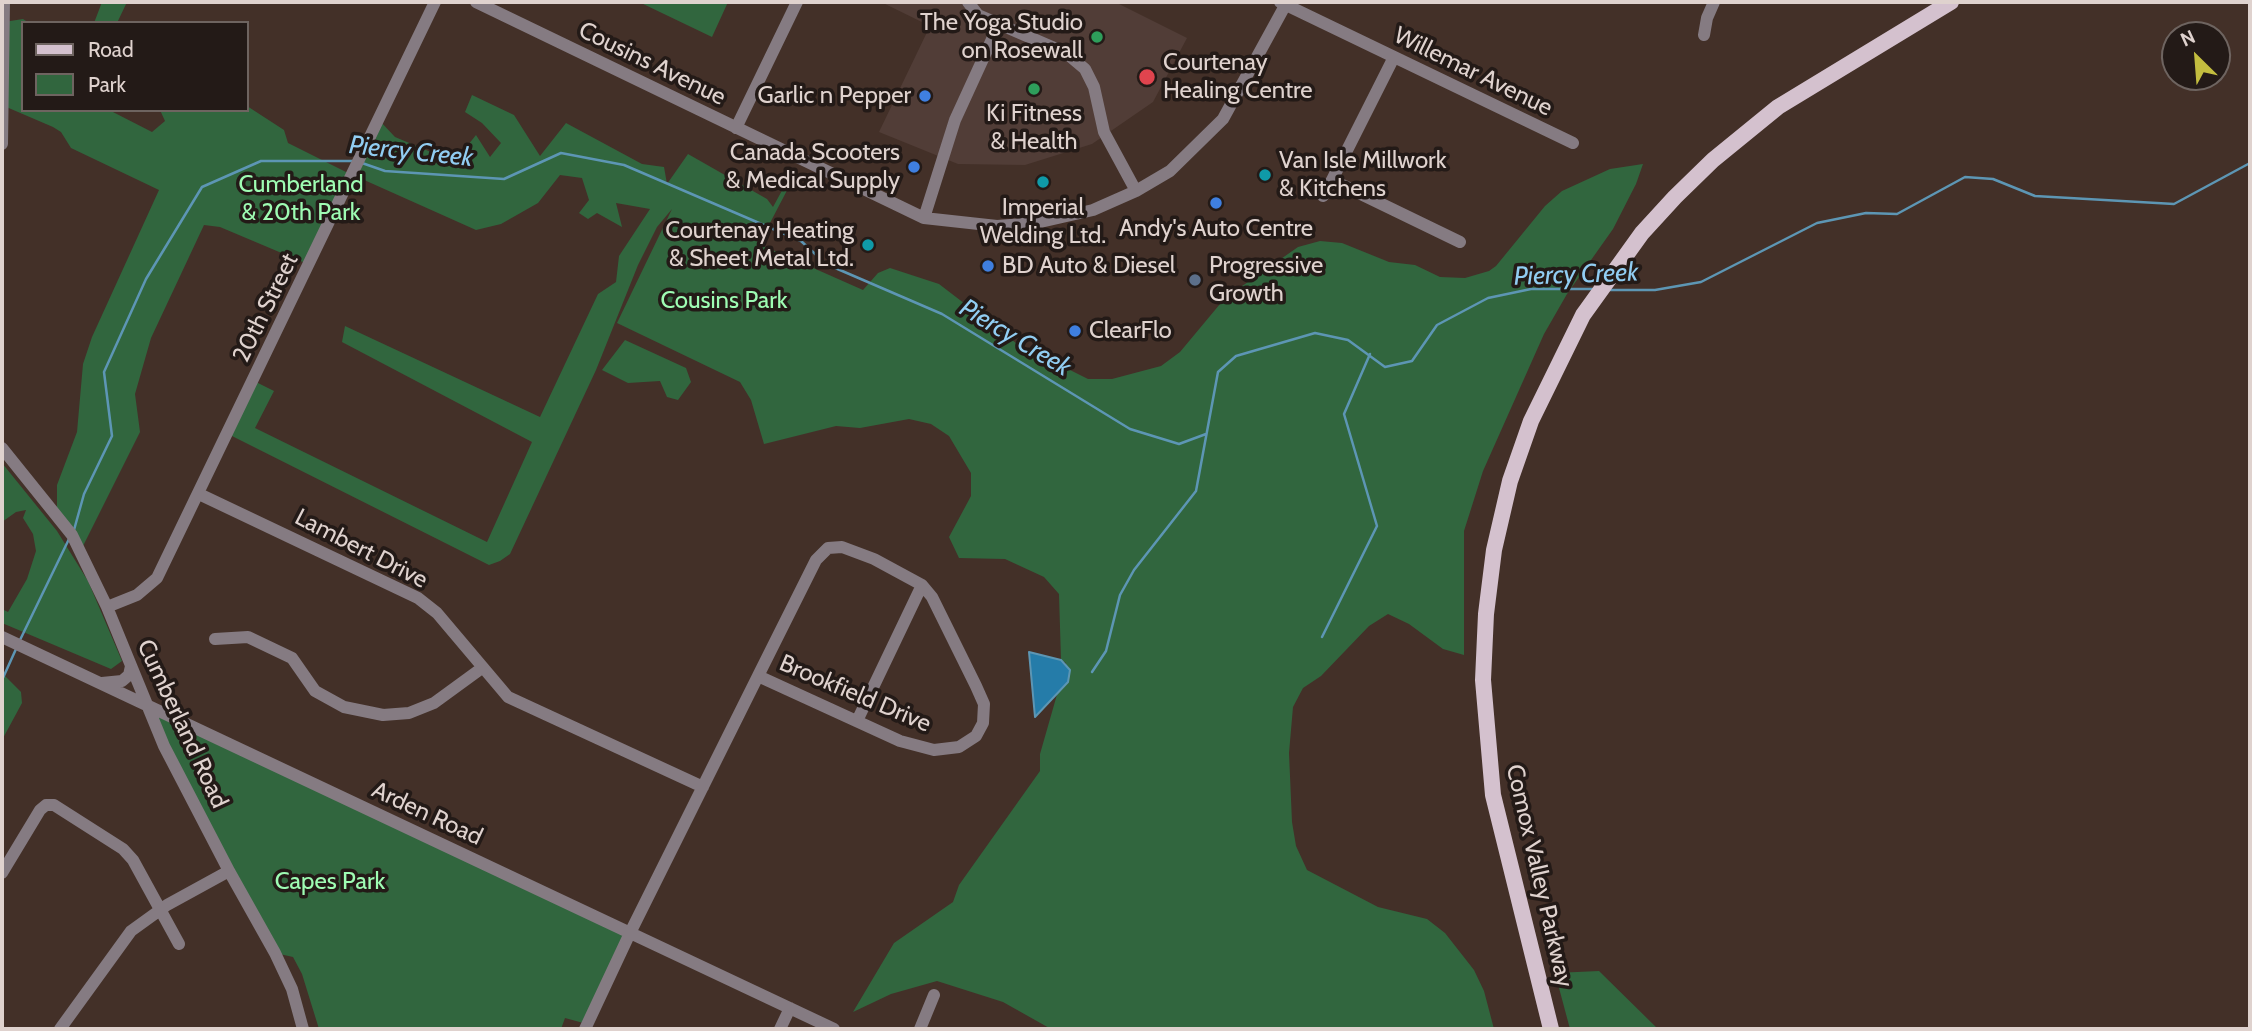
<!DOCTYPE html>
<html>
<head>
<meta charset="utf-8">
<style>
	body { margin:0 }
	#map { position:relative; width:2252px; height:1031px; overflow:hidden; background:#433028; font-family:Cabin,sans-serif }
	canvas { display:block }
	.frame { position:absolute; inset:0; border:4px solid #dfd2ce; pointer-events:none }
	.legend { position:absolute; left:21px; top:21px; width:228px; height:91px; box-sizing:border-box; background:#231a17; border:2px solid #6e6460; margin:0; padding:9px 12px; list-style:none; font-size:21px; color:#dfd2ce }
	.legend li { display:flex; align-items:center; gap:14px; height:35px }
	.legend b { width:35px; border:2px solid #6e6460 }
	.north { position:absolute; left:2161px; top:21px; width:70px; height:70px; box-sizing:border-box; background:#231a17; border:2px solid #6e6460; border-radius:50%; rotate:335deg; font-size:19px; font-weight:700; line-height:28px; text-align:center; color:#dfd2ce }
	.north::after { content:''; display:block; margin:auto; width:24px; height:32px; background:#c3bd3f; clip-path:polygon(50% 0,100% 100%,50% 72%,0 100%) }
</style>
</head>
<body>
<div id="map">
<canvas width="2252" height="1031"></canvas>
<div class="frame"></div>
<ul class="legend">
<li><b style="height:9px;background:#d4c1ce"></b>Road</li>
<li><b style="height:19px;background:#31663e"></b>Park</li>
</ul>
<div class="north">N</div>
</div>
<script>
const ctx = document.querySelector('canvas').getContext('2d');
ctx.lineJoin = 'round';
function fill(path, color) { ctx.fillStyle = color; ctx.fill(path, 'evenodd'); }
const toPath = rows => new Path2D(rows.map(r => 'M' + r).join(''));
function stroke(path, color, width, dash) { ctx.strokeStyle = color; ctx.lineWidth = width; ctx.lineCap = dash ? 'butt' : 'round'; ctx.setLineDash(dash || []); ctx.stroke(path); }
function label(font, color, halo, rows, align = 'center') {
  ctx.font = font + ' Cabin,sans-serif'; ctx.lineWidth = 7; ctx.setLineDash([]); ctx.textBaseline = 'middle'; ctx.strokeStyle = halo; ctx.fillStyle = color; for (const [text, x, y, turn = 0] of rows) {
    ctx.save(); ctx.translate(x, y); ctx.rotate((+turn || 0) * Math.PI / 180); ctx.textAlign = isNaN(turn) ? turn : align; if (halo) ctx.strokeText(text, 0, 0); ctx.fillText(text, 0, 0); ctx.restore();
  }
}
fill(toPath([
	[881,2,1115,2,1187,38,1153,102,1092,144,1025,165,958,164,879,132,930,26]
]), '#513d37');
fill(toPath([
	[102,2,127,2,117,23,94,23],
	[639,2,728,2,712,37],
	[23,19,29,23,23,23,23,110,109,110,152,132,165,121,160,110,247,110,247,106,284,130,288,143,352,175,379,120,395,137,438,155,460,155,476,135,490,157,501,143,482,123,465,112,472,95,514,115,540,156,566,123,642,164,664,167,667,184,688,154,767,199,773,207,791,174,794,177,759,244,863,290,878,273,890,268,939,284,1016,343,1088,379,1112,379,1161,366,1180,352,1225,298,1298,247,1320,241,1342,243,1389,262,1415,265,1440,277,1465,278,1489,271,1496,266,1545,206,1562,191,1610,169,1643,164,1636,184,1613,229,1567,294,1544,334,1483,471,1464,531,1464,655,1443,649,1409,624,1388,614,1369,626,1321,676,1303,688,1293,707,1289,753,1292,822,1296,846,1307,870,1378,907,1427,919,1445,933,1474,970,1484,991,1494,1029,1051,1029,1003,1002,937,981,891,994,853,1012,894,943,953,902,959,885,1040,771,1040,754,1066,663,1061,660,1059,594,1044,577,1005,559,959,558,949,537,971,496,971,473,949,436,931,424,909,419,860,428,836,426,764,444,751,400,740,382,617,323,672,209,657,227,638,265,596,370,510,554,500,561,489,565,228,434,254,381,274,391,255,428,487,542,532,442,342,342,345,326,540,417,598,294,616,282,619,256,650,209,616,203,622,227,597,213,588,219,579,213,589,200,582,178,560,175,538,203,501,224,476,230,353,175,310,265,220,227,204,225,151,338,135,394,140,432,80,552,57,515,57,485,77,432,83,364,92,337,159,190,71,148,61,132,53,127,4,106,4,22],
	[625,340,686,368,691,382,678,400,667,397,660,381,628,383,602,370],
	[2,463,57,531,88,581,122,661,111,669,2,623,2,609,8,612,27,579,36,551,33,534,23,518,26,510,16,512,2,522],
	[2,673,21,692,22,703,2,740],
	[146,705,630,933,587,1024,565,1018,561,1029,319,1029,302,974,293,957,275,953],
	[1599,971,1658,1029,1570,1029,1555,973]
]), '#31663e');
const water = toPath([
	[1029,652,1061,660,1070,670,1068,682,1035,717,1029,652]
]);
fill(water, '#257ca9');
stroke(water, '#5d96b4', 2);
stroke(toPath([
	[362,163,385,171,504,179,561,153,624,165,801,241,826,264,942,314,1130,429,1179,444,1206,434],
	[1610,290,1655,290,1701,282,1817,223,1866,213,1897,214,1965,177,1993,179,2035,196,2174,204,2250,163],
	[74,530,84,494,112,436,104,372,146,279,202,187,261,161,353,161],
	[1322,637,1377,526,1344,414,1370,354],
	[20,640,69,539],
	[1092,672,1106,651,1120,595,1134,570,1196,491,1218,372,1236,356,1315,333,1348,340,1385,367,1412,361,1437,325,1488,298,1531,289,1593,289],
	[2,680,16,649]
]), '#5d96b4', 2.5);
stroke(toPath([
	[476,2,924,218,997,226,1036,223,1093,210,1136,191,1170,171,1223,119,1287,2],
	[968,2,978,15,999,24],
	[1280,2,1573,143],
	[1704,35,1707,18,1714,2],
	[1394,57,1332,180,1460,242],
	[736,128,797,2],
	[2,144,4,2],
	[1323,196,1332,180],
	[924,218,955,120,999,24,1066,53,1085,69,1094,87,1104,132,1136,191],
	[2,448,72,535,107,607,164,746,229,871,275,953,292,989,303,1029],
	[199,494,418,598,437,613,508,697,703,787],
	[107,607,137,595,157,578,435,2],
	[2,637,834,1029],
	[215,639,248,637,292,658,315,691,344,707,383,715,409,713,434,703,482,668],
	[102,683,122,681,129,675,131,666],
	[857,721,922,585],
	[2,873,40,810,46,805,54,805,123,849,133,860,179,944],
	[60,1029,131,931,167,905,229,871],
	[585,1029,630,933,758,676,816,560,828,548,842,547,874,559,922,585,932,597,976,686,984,704,983,723,976,736,959,747,934,750,900,741,758,676],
	[780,1029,790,1008],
	[920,1029,934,995]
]), '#857b82', 12);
stroke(toPath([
	[1551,1029,1493,795,1483,680,1486,614,1494,550,1510,481,1531,421,1583,315,1642,233,1675,197,1713,160,1778,107,1951,2]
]), '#d4c1ce', 16);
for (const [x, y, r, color] of [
	[1097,37,7,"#2e9e5b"],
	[1147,77,9,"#e0444e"],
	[1034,89,7,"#2e9e5b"],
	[925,96,7,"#3f7fe0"],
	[914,167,7,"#3f7fe0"],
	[1265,175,7,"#0f9aa8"],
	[1043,182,7,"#0f9aa8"],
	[1216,203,7,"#3f7fe0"],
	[868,245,7,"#0f9aa8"],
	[988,266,7,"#3f7fe0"],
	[1195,280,7,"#5c6f8a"],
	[1075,331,7,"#3f7fe0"]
]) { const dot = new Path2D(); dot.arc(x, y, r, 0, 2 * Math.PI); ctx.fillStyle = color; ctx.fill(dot); stroke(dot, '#231a17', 2.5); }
label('24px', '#dfd2ce', '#231a17', [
	["The Yoga Studio",1083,23,"right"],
	["on Rosewall",1083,51,"right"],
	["Courtenay",1163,63],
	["Healing Centre",1163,91],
	["Garlic n Pepper",911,96,"right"],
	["Ki Fitness",1034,114,"center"],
	["& Health",1034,142,"center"],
	["Canada Scooters",900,153,"right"],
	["& Medical Supply",900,181,"right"],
	["Van Isle Millwork",1279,161],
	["& Kitchens",1279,189],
	["Imperial",1043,208,"center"],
	["Welding Ltd.",1043,236,"center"],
	["Andy's Auto Centre",1216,229,"center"],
	["Courtenay Heating",854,231,"right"],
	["& Sheet Metal Ltd.",854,259,"right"],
	["BD Auto & Diesel",1002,266],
	["Progressive",1209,266],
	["Growth",1209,294],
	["ClearFlo",1089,331]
], 'left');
label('24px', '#dfd2ce', '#231a17', [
	["Cousins Avenue",652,64,26],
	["Willemar Avenue",1473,72,26],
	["20th Street",266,308,-64],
	["Lambert Drive",361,549,27],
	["Brookfield Drive",855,694,23],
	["Cumberland Road",182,724,65],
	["Arden Road",427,814,25],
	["Comox Valley Parkway",1539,876,77]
]);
label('24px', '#9efcb3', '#231a17', [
	["Cumberland",301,185],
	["& 20th Park",301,213],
	["Cousins Park",724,301],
	["Capes Park",330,882]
]);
label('italic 26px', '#91cdf2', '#231a17', [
	["Piercy Creek",411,152,6],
	["Piercy Creek",1576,275,-2],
	["Piercy Creek",1015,338,31]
]);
</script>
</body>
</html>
